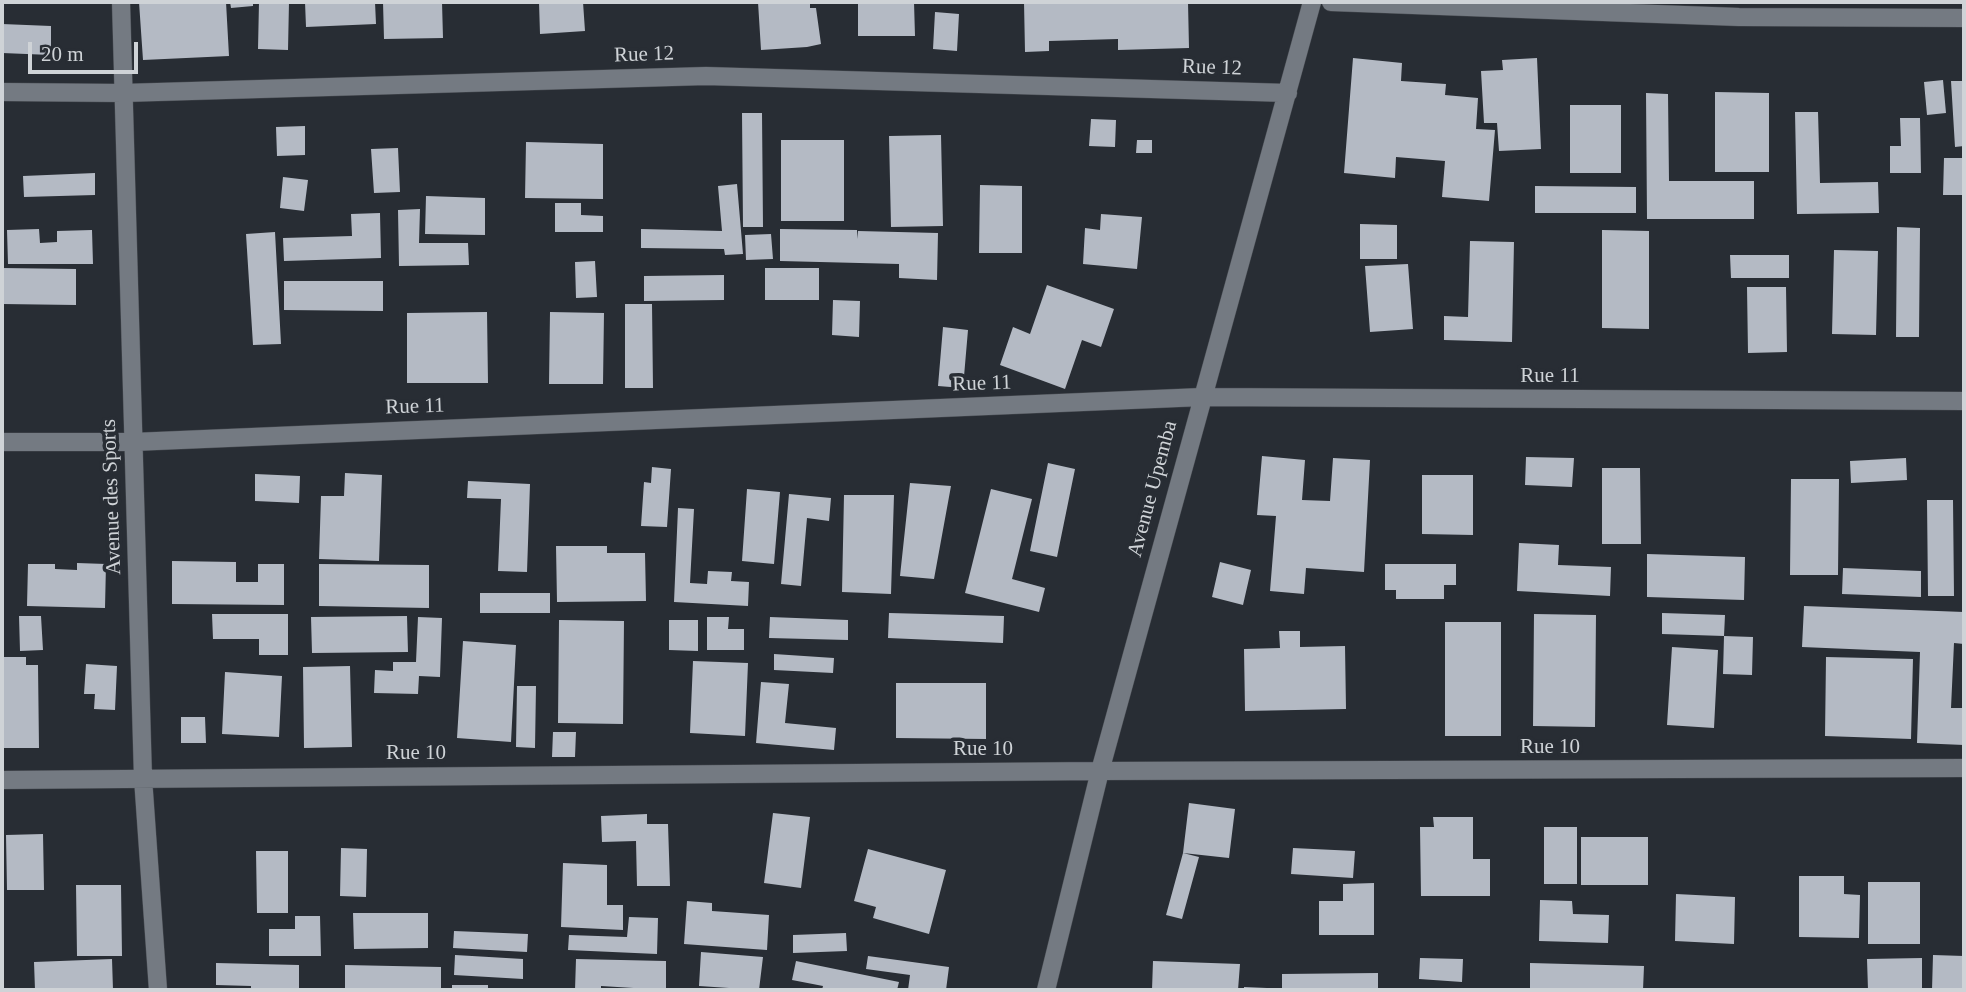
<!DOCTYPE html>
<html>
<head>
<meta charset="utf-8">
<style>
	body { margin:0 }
	#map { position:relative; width:1966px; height:992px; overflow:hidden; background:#282d34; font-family:Georgia,serif }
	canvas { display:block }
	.frame { position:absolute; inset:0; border:4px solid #cfd3d7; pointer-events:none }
	.scale { position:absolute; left:28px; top:42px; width:110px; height:32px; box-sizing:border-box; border:4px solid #cfd3d7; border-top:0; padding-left:9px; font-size:21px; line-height:24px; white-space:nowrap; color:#cfd3d7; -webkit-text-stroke:5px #282d34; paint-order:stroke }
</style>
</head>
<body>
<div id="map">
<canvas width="1966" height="992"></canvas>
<div class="frame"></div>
<div class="scale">20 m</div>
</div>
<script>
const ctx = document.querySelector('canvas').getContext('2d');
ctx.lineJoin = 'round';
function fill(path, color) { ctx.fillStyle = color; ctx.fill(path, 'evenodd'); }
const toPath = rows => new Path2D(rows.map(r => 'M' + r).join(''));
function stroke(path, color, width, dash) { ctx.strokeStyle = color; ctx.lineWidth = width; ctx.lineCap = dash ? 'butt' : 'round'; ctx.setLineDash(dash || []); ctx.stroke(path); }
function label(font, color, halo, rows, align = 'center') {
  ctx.font = font + ' Georgia,serif'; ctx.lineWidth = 7; ctx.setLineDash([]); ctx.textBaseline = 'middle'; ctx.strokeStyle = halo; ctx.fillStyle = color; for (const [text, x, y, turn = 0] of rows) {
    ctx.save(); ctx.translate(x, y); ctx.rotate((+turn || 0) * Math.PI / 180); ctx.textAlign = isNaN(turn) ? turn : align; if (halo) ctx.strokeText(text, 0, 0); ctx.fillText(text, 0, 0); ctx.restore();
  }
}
fill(toPath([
	[139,2,226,2,229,56,143,60],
	[230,2,253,2,253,6,231,8],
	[259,2,289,2,288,50,258,49],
	[305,2,375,2,376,24,306,27],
	[383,2,442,2,443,38,384,39],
	[539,2,583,2,585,31,540,34],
	[758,2,810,2,810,8,816,8,821,44,807,47,761,50],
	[858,2,914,2,915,36,858,36],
	[1024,2,1188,2,1189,48,1118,50,1118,39,1049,41,1049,51,1025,52],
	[935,12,959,14,957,51,933,49],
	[2,24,51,26,51,55,2,53],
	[1353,58,1402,63,1401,81,1446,84,1445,95,1478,98,1476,129,1495,130,1489,201,1442,197,1445,161,1396,157,1395,178,1344,173],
	[1537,58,1541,149,1499,151,1497,123,1484,123,1481,71,1503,70,1502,60],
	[1943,80,1946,113,1927,115,1924,82],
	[1951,81,1964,81,1964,146,1955,147],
	[1715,92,1769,93,1769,172,1715,172],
	[1646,93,1668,94,1669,181,1754,181,1754,219,1647,219],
	[1570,105,1621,105,1621,173,1570,173],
	[1795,112,1818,112,1820,183,1878,182,1879,213,1797,214],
	[742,113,762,113,763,227,743,227],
	[1900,118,1920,118,1921,173,1890,173,1890,146,1901,146],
	[1091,119,1116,120,1115,147,1089,146],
	[305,126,305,155,277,156,276,127],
	[941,135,943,226,891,227,889,136],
	[781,140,844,140,844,221,781,221],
	[1137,140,1152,140,1152,153,1136,153],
	[526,142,603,144,603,199,525,198],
	[398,148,400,192,374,193,371,149],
	[1944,158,1964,158,1964,195,1943,195],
	[95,173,95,195,24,197,23,176],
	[283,177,308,180,304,211,280,208],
	[737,184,743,254,725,255,724,249,641,248,641,229,722,231,718,186],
	[980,185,1022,186,1022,253,979,253],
	[1535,186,1636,187,1636,213,1535,213],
	[426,196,485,198,485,235,425,234],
	[555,203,581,203,581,215,603,216,603,232,555,232],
	[420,209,419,243,468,243,469,265,399,266,398,210],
	[380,213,381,258,284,261,283,238,352,236,351,214],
	[1101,214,1142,217,1137,269,1083,264,1085,228,1100,230],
	[1360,224,1397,225,1397,259,1360,259],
	[1897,227,1920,228,1919,337,1896,337],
	[39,229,40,243,57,242,57,231,92,230,93,264,8,264,7,230],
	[780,229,857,230,857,239,858,231,938,233,937,280,899,278,899,264,780,261],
	[1602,230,1649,231,1649,329,1602,328],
	[275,232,281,344,253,345,246,234],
	[771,234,773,259,746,260,745,235],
	[1470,241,1514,242,1512,342,1444,340,1444,316,1468,317],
	[1834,250,1878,251,1876,335,1832,334],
	[1730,255,1789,255,1789,278,1731,278],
	[595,261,597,297,576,298,575,262],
	[1408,264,1413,329,1370,332,1365,266],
	[2,268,76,269,76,305,2,304],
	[765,268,819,268,819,300,765,300],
	[724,275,724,300,644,301,644,276],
	[284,281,383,281,383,311,284,310],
	[1047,285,1114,309,1101,347,1082,340,1065,389,1000,365,1013,327,1030,334],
	[1747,287,1786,287,1787,352,1748,353],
	[833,300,860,301,859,337,832,335],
	[625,304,652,304,653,388,625,388],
	[487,312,488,383,407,383,407,313],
	[550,312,604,313,603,384,549,384],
	[943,327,968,330,963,388,938,386],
	[1262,456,1305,460,1302,500,1330,501,1333,458,1370,460,1364,572,1306,568,1304,594,1270,591,1276,516,1257,515],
	[1526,457,1574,458,1572,487,1525,485],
	[1906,458,1907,480,1851,483,1850,461],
	[1048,463,1075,469,1057,557,1030,551],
	[652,467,671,469,667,527,641,526,644,482,651,483],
	[1602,468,1640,468,1641,544,1602,544],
	[345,473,382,475,379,561,319,559,321,496,344,496],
	[255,474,300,476,299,503,255,501],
	[1422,475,1473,475,1473,535,1422,534],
	[1791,479,1839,479,1838,575,1790,575],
	[468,481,530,484,527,572,498,571,501,499,467,498],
	[910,483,951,486,934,579,900,576],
	[747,489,780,492,774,564,742,561],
	[991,489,1032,499,1012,579,1045,588,1039,612,965,593],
	[789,494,831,498,829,521,807,518,801,586,781,584],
	[844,495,894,495,891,594,842,592],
	[1927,500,1953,500,1954,596,1928,596],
	[678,508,694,509,690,583,707,584,708,571,732,572,731,581,749,582,748,606,674,602],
	[1519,543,1559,545,1558,565,1611,567,1610,596,1517,591],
	[556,546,607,546,607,553,645,553,646,601,557,602],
	[1647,554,1745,557,1744,600,1647,597],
	[172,561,236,562,236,582,258,582,258,564,284,564,284,605,172,604],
	[1220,562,1251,570,1243,605,1212,597],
	[77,563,106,564,105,608,27,606,28,564,55,564,55,569,77,570],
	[319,564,429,565,429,608,319,606],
	[1385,564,1456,564,1456,585,1444,585,1444,599,1396,599,1396,590,1385,590],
	[1843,568,1921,571,1921,597,1842,594],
	[480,593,550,593,550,613,480,613],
	[1804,606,1964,612,1964,644,1954,643,1951,708,1964,708,1964,745,1917,743,1920,652,1802,647],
	[889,613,1004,616,1003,643,888,638],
	[1662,613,1725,615,1724,636,1662,634],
	[212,614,288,614,288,655,259,655,259,639,213,639],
	[1534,614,1596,615,1595,727,1533,726],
	[19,616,41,616,43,650,20,651],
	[407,616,408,652,312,653,311,617],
	[418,617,442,618,440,677,419,676,418,694,374,693,375,670,393,671,393,662,416,662],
	[707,617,729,617,728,629,744,629,744,650,707,650],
	[770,617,848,620,848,640,769,638],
	[559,620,624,621,623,724,558,723],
	[669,620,698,620,698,651,669,650],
	[1445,622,1501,622,1501,736,1445,736],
	[1279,631,1300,631,1300,647,1345,646,1346,709,1245,711,1244,649,1280,648],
	[1724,636,1753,637,1752,675,1723,674],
	[463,641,516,645,511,742,457,738],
	[1672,647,1718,650,1714,728,1667,725],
	[774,654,834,658,833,673,774,670],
	[2,657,26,657,26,665,38,665,39,748,2,748],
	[1826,657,1913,659,1911,739,1825,736],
	[693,661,748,663,745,736,690,733],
	[86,664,117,666,115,710,94,709,95,694,84,694],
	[350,666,352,747,304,748,303,667],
	[225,672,282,676,279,737,222,734],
	[761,682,789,684,785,723,836,728,834,750,756,743],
	[896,683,986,683,986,739,896,738],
	[517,686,536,686,535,748,516,747],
	[181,717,205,717,206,743,181,743],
	[553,732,576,732,575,757,552,757],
	[1189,803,1235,809,1229,858,1183,853],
	[773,813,810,817,801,888,764,883],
	[647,814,647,824,668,824,670,886,637,886,636,841,602,842,601,816],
	[1433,817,1473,817,1473,859,1490,859,1490,896,1421,896,1420,827,1434,827],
	[1544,827,1577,827,1577,884,1544,884],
	[43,834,44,890,7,890,6,835],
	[1581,837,1648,837,1648,885,1581,885],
	[341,848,367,849,366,897,340,896],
	[1293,848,1355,851,1353,878,1291,874],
	[868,849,946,870,929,934,873,918,876,907,854,901],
	[256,851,288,851,288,913,257,913],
	[1183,853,1199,857,1182,919,1166,915],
	[563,863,607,865,607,905,623,905,623,930,561,927],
	[1799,876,1844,876,1844,894,1860,895,1859,938,1799,937],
	[1868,882,1920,882,1920,944,1868,944],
	[1374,883,1374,935,1319,935,1319,901,1343,901,1343,884],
	[76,885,121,885,122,956,77,956],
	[1676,894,1735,897,1734,944,1675,941],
	[1540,900,1572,901,1573,914,1609,915,1608,943,1539,941],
	[687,901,712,903,712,911,769,915,767,950,684,944],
	[353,913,428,913,428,948,354,949],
	[295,916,320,916,321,956,269,956,269,929,295,929],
	[629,917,658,918,657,954,568,950,569,935,627,937],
	[454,931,528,934,527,952,453,948],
	[846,933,847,951,793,953,793,935],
	[701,952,763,957,759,990,699,986],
	[455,955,523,959,523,979,454,975],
	[1933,955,1964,956,1964,990,1932,990],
	[868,956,949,967,946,990,908,990,910,975,866,969],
	[1420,958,1463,959,1462,982,1419,979],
	[1922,958,1922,990,1868,990,1867,959],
	[112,959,113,990,35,990,34,962],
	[576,959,666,961,666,990,601,986,601,990,575,990],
	[796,961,899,982,897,990,822,990,823,986,792,980],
	[1153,961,1240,964,1238,990,1152,990],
	[216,963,299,965,299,990,251,990,251,986,216,985],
	[1530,963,1644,966,1643,990,1530,990],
	[345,965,441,967,441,990,345,990],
	[1378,973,1378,990,1282,990,1282,974],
	[452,985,488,985,488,990,452,990],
	[1244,987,1267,988,1267,990,1244,990]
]), '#b4bac4');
const minor = toPath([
	[121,2,143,778,158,990],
	[1331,2,1739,17,1964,18],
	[2,92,123,93,706,76,1288,93],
	[2,442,133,442,1202,397,1964,401],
	[2,780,1100,771,1964,768],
	[1046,990,1100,771,1312,2]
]);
stroke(minor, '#464a50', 19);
stroke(minor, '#747a82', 18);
label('21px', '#cfd3d7', '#282d34', [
	["Rue 12",644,55,-2],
	["Rue 12",1212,68,2],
	["Rue 11",1550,376],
	["Rue 11",982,384,-2],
	["Rue 11",415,407,-2],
	["Avenue Upemba",1153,489,-75],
	["Avenue des Sports",112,497,-92],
	["Rue 10",1550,747],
	["Rue 10",983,749],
	["Rue 10",416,753]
]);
</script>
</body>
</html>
